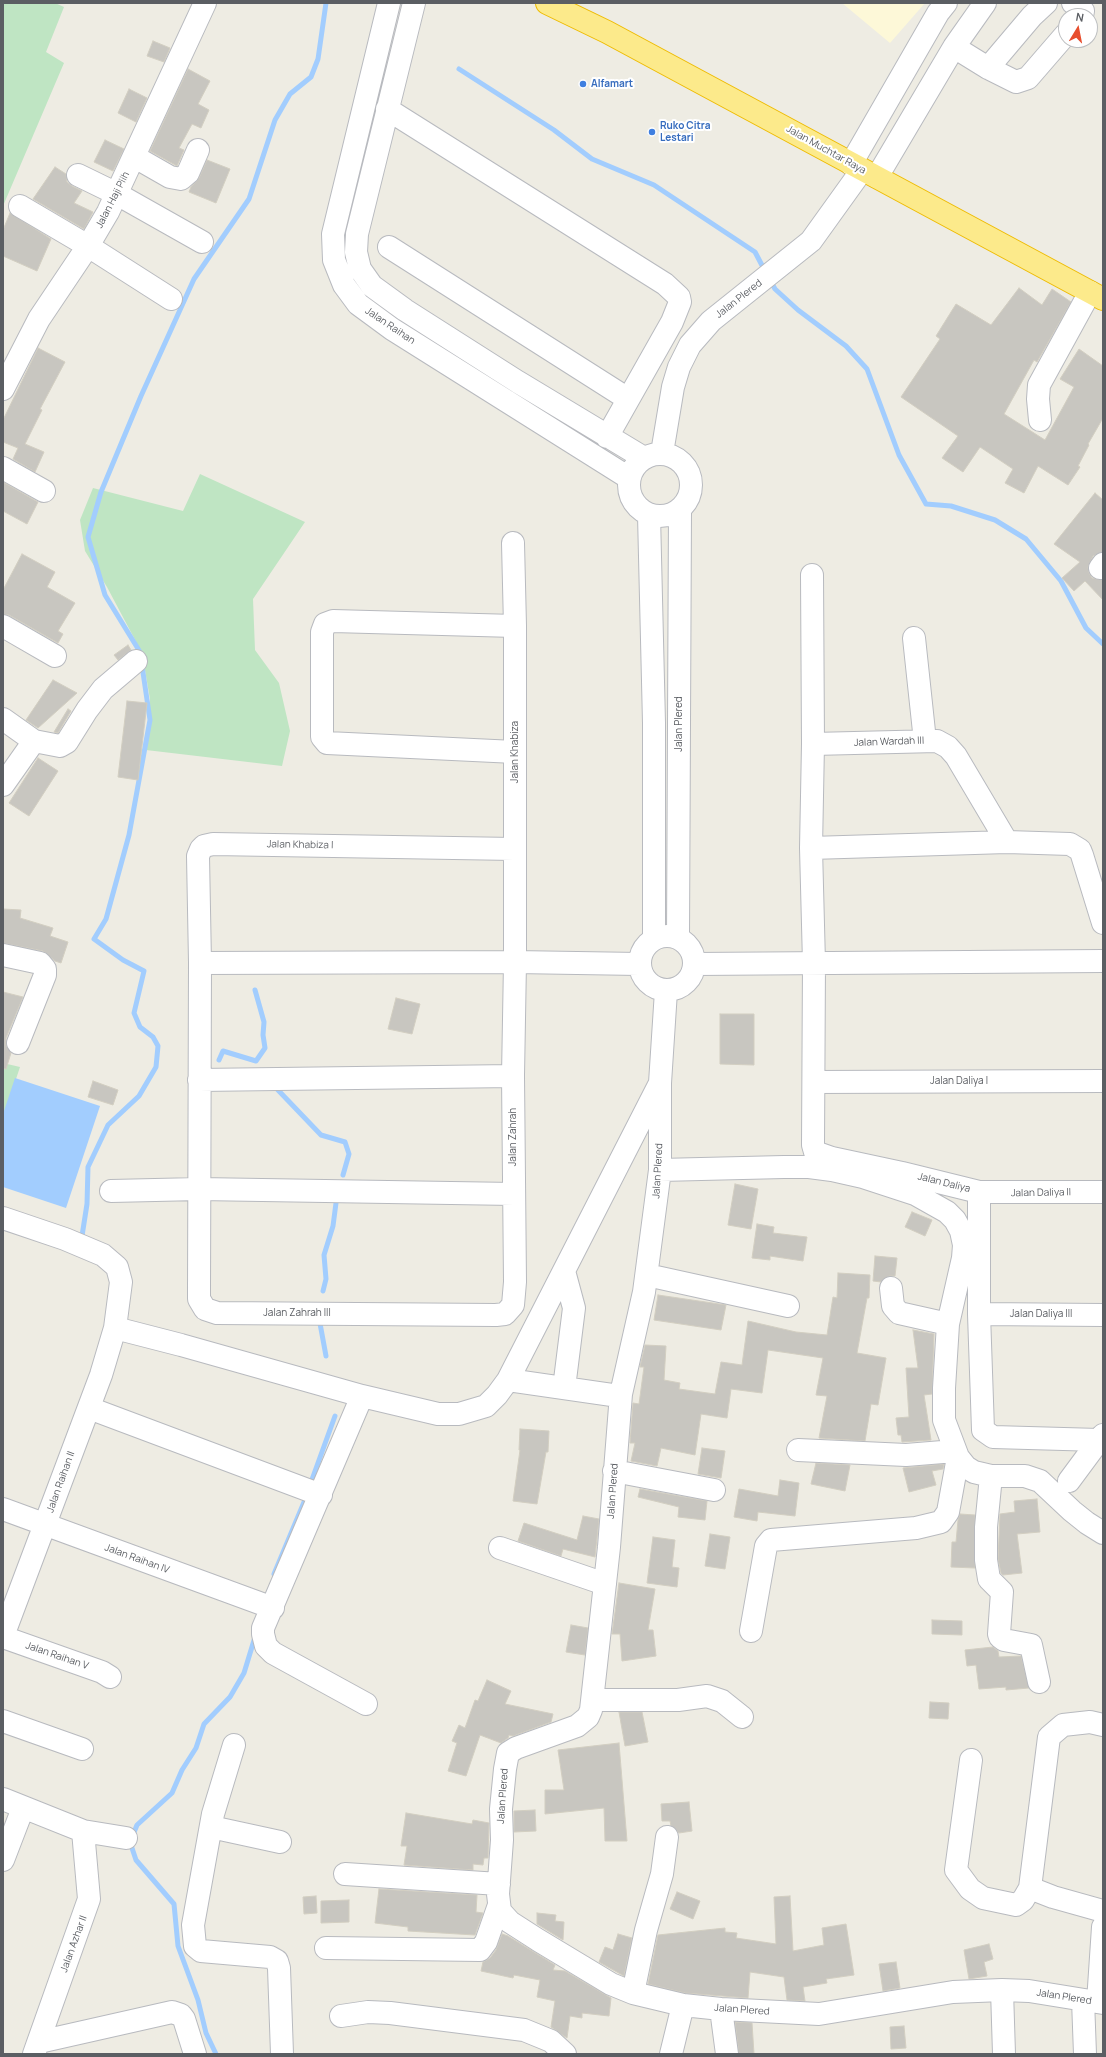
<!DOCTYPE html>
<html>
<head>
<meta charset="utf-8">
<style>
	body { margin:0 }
	#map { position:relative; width:1106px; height:2057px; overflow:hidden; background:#eeece3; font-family:Manrope,sans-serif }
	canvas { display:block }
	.frame { position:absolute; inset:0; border:4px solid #5b5e63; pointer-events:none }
	.north { position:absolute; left:1058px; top:8px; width:40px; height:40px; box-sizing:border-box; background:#fff; border:1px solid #bdbfc1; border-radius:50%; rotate:10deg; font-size:11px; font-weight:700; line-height:16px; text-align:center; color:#5b5e63 }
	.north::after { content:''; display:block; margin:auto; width:14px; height:18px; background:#e84e2e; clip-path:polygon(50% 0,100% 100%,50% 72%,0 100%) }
</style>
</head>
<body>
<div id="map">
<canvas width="1106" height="2057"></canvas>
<div class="frame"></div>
<div class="north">N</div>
</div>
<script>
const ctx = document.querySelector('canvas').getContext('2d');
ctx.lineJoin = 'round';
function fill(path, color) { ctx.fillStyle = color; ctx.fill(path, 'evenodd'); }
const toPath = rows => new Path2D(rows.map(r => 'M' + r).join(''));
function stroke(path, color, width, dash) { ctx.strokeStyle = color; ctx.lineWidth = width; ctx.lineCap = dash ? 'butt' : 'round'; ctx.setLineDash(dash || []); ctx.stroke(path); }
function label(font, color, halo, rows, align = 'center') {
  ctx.font = font + ' Manrope,sans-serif'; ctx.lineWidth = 4; ctx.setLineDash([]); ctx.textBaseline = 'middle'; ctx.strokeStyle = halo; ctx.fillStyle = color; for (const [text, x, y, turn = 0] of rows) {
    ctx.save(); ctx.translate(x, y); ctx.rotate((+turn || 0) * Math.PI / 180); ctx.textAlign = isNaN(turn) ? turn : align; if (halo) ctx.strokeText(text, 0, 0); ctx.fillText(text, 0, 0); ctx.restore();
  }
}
fill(toPath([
	[842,3,925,3,890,43]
]), '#fdf8d8');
fill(toPath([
	[3,3,55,3,64,7,46,52,64,63,3,206],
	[200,474,305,522,253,599,255,650,279,683,290,731,282,766,146,750,150,699,142,653,107,587,85,551,80,520,93,488,183,511],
	[3,1063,20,1067,3,1118]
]), '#bfe5c3');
fill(toPath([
	[15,1078,100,1106,66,1208,3,1187,3,1114]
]), '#a2cdfe');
stroke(toPath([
	[459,69,554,130,592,159,654,185,755,252,765,271],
	[770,280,775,289,798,310,846,346,867,369,899,455,926,504,951,506,995,520,1026,539,1061,581,1086,628,1103,644],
	[219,1060,223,1051,256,1061,265,1048,263,1035,264,1022,255,990],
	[274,1087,277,1089,321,1135,345,1142,349,1154,343,1175],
	[82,1236,87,1204,88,1167,108,1125,139,1096,156,1067,158,1046,153,1037,140,1027,134,1013,144,971,123,960,94,939,106,919,129,835,150,720,140,652,105,595,88,537,101,492,141,396,194,279,249,199,275,120,290,94,311,77,318,59,326,3],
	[323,1291,326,1279,324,1255,333,1226,336,1203,335,1196],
	[319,1318,326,1356],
	[310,1485,335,1416],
	[274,1574,307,1495],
	[216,2054,206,2033,198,2000,178,1946,174,1904,136,1860,130,1842,137,1825,172,1793,182,1770,196,1748,204,1724,230,1697,244,1673,255,1637]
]), '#a2cdfe', 5);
const building = toPath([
	[153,41,170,48,164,62,147,56,153,41],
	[188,69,210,81,198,104,209,110,201,128,192,124,179,148,184,150,177,166,150,151,188,69],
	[129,89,147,98,136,122,118,113,129,89],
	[105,140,124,149,113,171,94,162,105,140],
	[207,160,230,169,216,203,189,192,191,187,199,178,207,160],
	[55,167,66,174,67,182,72,186,82,191,74,203,93,212,84,229,33,199,55,167],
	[10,213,51,239,37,271,3,256,3,230,10,213],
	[1019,288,1042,305,1052,289,1071,302,1037,362,1034,360,1004,414,1045,440,1074,387,1060,379,1079,349,1103,366,1103,418,1088,444,1089,445,1078,466,1080,467,1068,485,1038,466,1024,493,1005,483,1013,469,980,447,963,472,942,458,958,436,901,397,940,339,936,336,956,304,991,325,1019,288],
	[38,348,65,362,40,409,42,410,25,444,44,452,35,472,13,459,18,448,3,442,3,420,38,348],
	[3,482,38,502,27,524,3,511,3,482],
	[1095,493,1103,500,1103,552,1093,556,1088,567,1089,573,1092,578,1103,580,1103,600,1085,581,1074,591,1062,578,1080,562,1054,544,1095,493],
	[22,554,55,572,47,587,75,603,58,631,63,634,58,643,9,615,3,614,3,590,22,554],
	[128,645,131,650,118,660,114,655,128,645],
	[53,680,77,693,38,728,26,720,53,680],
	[127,701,147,703,138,780,118,777,127,701],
	[68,709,71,711,58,733,54,732,68,709],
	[38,758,58,771,29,816,9,803,38,758],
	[3,909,21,910,20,918,53,928,50,936,68,942,61,963,55,961,43,951,3,943,3,909],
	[3,992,23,997,6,1038,6,1045,11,1053,6,1069,3,1068,3,992],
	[396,998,420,1004,412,1034,388,1029,396,998],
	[720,1014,754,1014,754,1065,720,1064,720,1014],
	[93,1081,118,1090,113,1105,88,1097,93,1081],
	[735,1184,758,1189,751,1229,728,1225,735,1184],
	[912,1212,932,1220,925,1236,905,1227,912,1212],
	[757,1224,774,1227,773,1233,807,1237,803,1261,770,1256,770,1260,752,1258,757,1224],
	[875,1256,897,1258,895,1276,889,1276,881,1282,873,1281,875,1256],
	[838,1273,870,1275,869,1298,867,1298,857,1353,886,1358,878,1405,871,1404,865,1441,819,1438,827,1396,816,1395,823,1358,768,1350,762,1393,731,1389,727,1418,701,1414,695,1455,661,1448,657,1466,631,1461,635,1443,630,1443,633,1403,639,1404,644,1367,640,1367,645,1345,666,1346,664,1380,680,1383,679,1389,715,1394,721,1362,742,1365,748,1321,796,1332,827,1335,833,1297,837,1298,838,1273],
	[658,1295,726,1305,721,1330,654,1320,658,1295],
	[913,1330,934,1334,932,1394,924,1395,931,1440,902,1442,901,1435,898,1435,896,1418,909,1417,906,1368,918,1368,913,1330],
	[520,1429,549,1431,548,1452,546,1452,537,1504,513,1501,520,1450,519,1450,520,1429],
	[702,1448,725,1451,721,1478,698,1474,702,1448],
	[816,1463,850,1465,845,1491,811,1484,816,1463],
	[944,1464,943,1469,932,1471,936,1485,909,1492,903,1468,944,1464],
	[780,1480,799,1483,795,1516,758,1512,757,1521,734,1517,739,1489,778,1496,780,1480],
	[640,1489,707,1501,705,1520,678,1517,679,1507,638,1497,640,1489],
	[1037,1499,1040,1532,1017,1534,1022,1573,1003,1575,1001,1573,998,1559,1000,1514,1015,1512,1014,1501,1037,1499],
	[960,1514,975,1515,975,1568,951,1567,952,1542,956,1542,958,1520,960,1514],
	[583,1516,599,1519,595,1557,563,1549,561,1556,518,1541,524,1523,577,1540,583,1516],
	[710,1534,730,1537,725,1569,705,1566,710,1534],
	[653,1537,675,1540,672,1567,679,1568,677,1587,647,1583,653,1537],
	[619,1583,655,1589,648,1630,653,1630,656,1656,622,1661,620,1634,612,1634,619,1583],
	[932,1620,962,1621,962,1635,932,1634,932,1620],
	[571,1625,588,1628,585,1655,566,1652,571,1625],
	[993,1647,998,1651,999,1657,1021,1656,1029,1688,1006,1690,1006,1687,979,1689,976,1665,967,1666,965,1650,993,1647],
	[487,1680,511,1691,505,1704,553,1714,551,1722,513,1736,509,1735,508,1738,501,1743,480,1735,466,1776,448,1771,457,1743,452,1741,459,1725,465,1728,475,1700,478,1701,487,1680],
	[930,1702,949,1703,948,1719,929,1718,930,1702],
	[619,1712,642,1712,648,1742,625,1746,619,1712],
	[619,1743,627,1841,605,1841,604,1808,545,1814,545,1790,564,1790,558,1750,619,1743],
	[689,1802,692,1831,679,1833,671,1826,670,1821,662,1821,661,1804,689,1802],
	[535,1810,536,1831,514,1832,514,1811,535,1810],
	[406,1813,472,1824,473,1820,489,1823,488,1858,484,1858,483,1865,473,1864,473,1870,404,1865,407,1846,401,1846,406,1813],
	[379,1889,477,1895,476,1912,483,1913,475,1935,408,1931,408,1927,375,1923,379,1889],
	[677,1892,700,1901,693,1919,670,1909,677,1892],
	[316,1896,317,1913,304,1914,303,1897,316,1896],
	[790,1896,793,1951,824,1945,822,1928,846,1924,854,1975,826,1979,827,1983,803,1987,805,2001,787,2000,784,1977,750,1972,748,1998,685,1993,648,1984,658,1935,725,1928,725,1932,737,1933,736,1938,776,1944,774,1897,790,1896],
	[349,1900,349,1922,321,1923,321,1901,349,1900],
	[537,1913,556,1915,555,1921,564,1922,563,1940,537,1924,537,1913],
	[502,1934,508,1936,555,1965,553,1970,565,1971,611,1998,609,2016,582,2013,582,2018,570,2016,567,2038,551,2027,555,2001,537,1997,540,1980,514,1975,513,1978,481,1971,483,1962,490,1958,496,1950,502,1934],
	[618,1934,632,1938,624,1976,599,1962,605,1947,613,1950,618,1934],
	[989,1944,993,1959,984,1962,987,1976,969,1979,964,1950,989,1944],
	[896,1962,900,1988,883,1991,879,1964,896,1962],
	[735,2022,752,2023,754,2054,739,2054,735,2022],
	[904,2026,906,2048,891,2049,890,2027,904,2026]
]);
fill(building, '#c8c6c0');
stroke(building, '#d2cec1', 1);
const minor = toPath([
	[389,3,333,234,334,260,344,285,358,304,392,329,629,478],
	[414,3,357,234,356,252,360,269,372,286,405,310,518,382,644,458],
	[1073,3,1083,11,1082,16],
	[954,47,988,68,1016,82,1028,78,1066,34],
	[988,68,1032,16,1046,3],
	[387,109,665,284,679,297,680,302,672,322,607,437],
	[135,157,170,177,181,179,188,173,198,150],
	[851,164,938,13,946,3],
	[78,175,117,194,202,242],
	[877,177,954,47,985,3],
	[20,206,88,246,171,299],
	[389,247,628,399],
	[3,389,39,319,88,246,108,212,205,3],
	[1040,420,1038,399,1039,385,1090,292],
	[662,453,673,387,679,367,690,345,711,321,811,241,862,170],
	'629 485a31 31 0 1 1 62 0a31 31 0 1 1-62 0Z',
	[3,468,44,491],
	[649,515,654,723,654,939],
	[513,543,515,626,515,962,513,1076,515,1282,513,1305,505,1314,496,1315,217,1313,205,1309,199,1299,199,1292,200,963,198,856,201,849,204,846,213,844,514,849],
	[1100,568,1103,564],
	[812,575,813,744,811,848,814,963,813,1145,815,1152,832,1158,902,1173,979,1192,1103,1192],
	[3,626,55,656],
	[914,638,925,741],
	[3,719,34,741,60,746,67,742,87,710,103,689,136,661],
	[813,744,937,741,948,747,956,756,1007,842],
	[515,752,327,743,322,737,322,632,325,624,333,621,515,626],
	[3,785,34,741],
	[811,848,1007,842,1070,844,1080,850,1082,855,1103,923],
	'640 963a27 27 0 1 1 54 0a27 27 0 1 1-54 0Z',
	[678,938,680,510],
	[3,955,40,963,45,969,45,975,18,1043],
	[200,963,515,962,639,964],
	[695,964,1103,961],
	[199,1080,513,1076],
	[814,1082,1103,1081],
	[660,1083,660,1170,644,1292,621,1394,609,1547,591,1710,588,1717,577,1726,516,1748,508,1753,505,1769,501,1809,502,1840,498,1894,500,1911,510,1922,538,1940,611,1984,633,1993,683,2005,721,2009,819,2014,953,1992,1002,1990,1029,1991,1103,2003],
	[660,1170,784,1167,809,1167,832,1170,863,1177,915,1194,947,1212,955,1220,961,1231,964,1245,963,1258,948,1324,944,1388,944,1420,958,1457,966,1467,974,1472,991,1476,1025,1476,1040,1481,1072,1511,1087,1523,1103,1533],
	[111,1191,199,1189,514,1194],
	[979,1192,979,1314,983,1430,993,1437,1099,1440],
	[3,1218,65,1239,103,1255,117,1267,121,1282,115,1328,101,1375,3,1636],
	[564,1271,574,1308,564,1388],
	[647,1275,788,1306],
	[891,1288,893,1306,899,1313,948,1324],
	[979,1314,1103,1315],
	[115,1328,181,1345,362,1396,438,1414,459,1414,486,1406,497,1395,508,1380,660,1083,666,991],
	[508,1380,612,1395],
	[362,1396,263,1628,263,1634,266,1646,273,1653,366,1704],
	[89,1408,321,1495],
	[798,1450,906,1455,955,1451],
	[614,1471,714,1490],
	[991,1476,986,1527,986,1560,989,1579,1002,1592,999,1634,1000,1637,1004,1640,1031,1645,1039,1682],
	[1069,1481,1103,1435],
	[3,1509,273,1608],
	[500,1548,605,1584],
	[751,1631,766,1546,771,1540,916,1528,941,1522,948,1512,958,1457],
	[3,1637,102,1672,110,1677],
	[593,1700,678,1700,707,1696,722,1701,742,1717],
	[3,1721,82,1749],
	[234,1745,213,1814,193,1925,195,1946,201,1951,270,1957,277,1961,279,1968,282,2054],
	[971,1760,956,1870,970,1889,983,1898,1016,1905,1023,1900,1030,1888,1053,1897,1103,1911],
	[3,1799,83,1831,126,1838],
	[211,1827,280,1842],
	[3,1860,23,1808],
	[345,1874,499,1884],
	[1030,1888,1049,1737,1063,1725,1090,1722,1103,1725],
	[326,1948,480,1950,486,1942,499,1905],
	[1002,1990,1004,2054],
	[633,1993,646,1930,662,1874,667,1837],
	[1083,2000,1085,2054],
	[1098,2002,1103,1927],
	[721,2009,727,2054],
	[341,2016,368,2012,390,2013,524,2030,551,2041,565,2054],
	[39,2042,172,2012,181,2015,184,2019,195,2054],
	[34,2054,89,1899,83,1831],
	[671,2054,683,2005]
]);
const highway = toPath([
	[547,3,607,32,1103,299]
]);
stroke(minor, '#b8babf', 24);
stroke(highway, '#eebb02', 24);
stroke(minor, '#fff', 22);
stroke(highway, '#fcea8b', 22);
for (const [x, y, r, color] of [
	[583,84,4,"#3f7fe0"],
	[652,132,4,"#3f7fe0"]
]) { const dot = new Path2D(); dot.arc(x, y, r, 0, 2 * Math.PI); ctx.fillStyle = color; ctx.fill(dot); stroke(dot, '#fff', 1.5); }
label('bold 10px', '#366cbe', '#fff', [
	["Alfamart",591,84],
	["Ruko Citra",660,126],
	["Lestari",660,138]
], 'left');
label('10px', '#5b5e63', '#fff', [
	["Jalan Muchtar Raya",826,150,29],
	["Jalan Haji Piih",113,200,-63],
	["Jalan Plered",739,299,-38],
	["Jalan Raihan",390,326,34],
	["Jalan Plered",679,724,-90],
	["Jalan Wardah III",889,742,-2],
	["Jalan Khabiza",515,752,-90],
	["Jalan Khabiza I",300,845,1],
	["Jalan Daliya I",959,1081],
	["Jalan Zahrah",513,1137,-90],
	["Jalan Plered",658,1171,-87],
	["Jalan Daliya",944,1183,14],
	["Jalan Daliya II",1041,1193,-1],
	["Jalan Zahrah III",297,1313],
	["Jalan Daliya III",1041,1314],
	["Jalan Raihan II",61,1482,-70],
	["Jalan Plered",613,1491,-86],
	["Jalan Raihan IV",137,1559,20],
	["Jalan Raihan V",57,1656,19],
	["Jalan Plered",503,1796,-86],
	["Jalan Azhar II",74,1944,-70],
	["Jalan Plered",1064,1997,9],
	["Jalan Plered",742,2010,4]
]);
</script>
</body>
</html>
